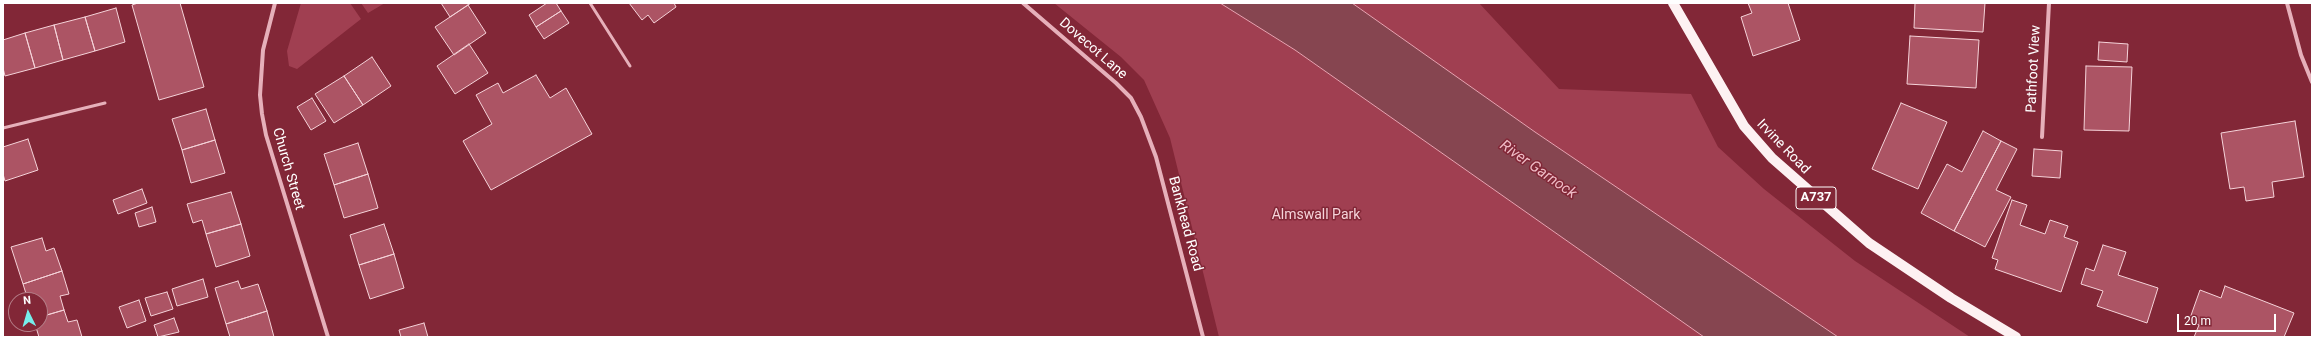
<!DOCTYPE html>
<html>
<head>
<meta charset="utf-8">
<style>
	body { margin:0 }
	#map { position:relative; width:2315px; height:340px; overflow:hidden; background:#822737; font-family:Roboto,sans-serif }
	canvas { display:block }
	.frame { position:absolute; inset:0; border:4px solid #fff; pointer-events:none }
	.north { position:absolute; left:8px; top:292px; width:40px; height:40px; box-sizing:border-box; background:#822737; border:1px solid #b47d87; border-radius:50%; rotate:355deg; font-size:11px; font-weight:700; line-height:16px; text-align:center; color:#fff }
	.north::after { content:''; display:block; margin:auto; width:14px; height:18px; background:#76eeeb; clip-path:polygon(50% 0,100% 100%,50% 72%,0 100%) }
	.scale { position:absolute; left:2177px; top:314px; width:99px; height:18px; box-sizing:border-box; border:2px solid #fff; border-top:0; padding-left:5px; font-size:12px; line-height:14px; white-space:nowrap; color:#fff; -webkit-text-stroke:3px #822737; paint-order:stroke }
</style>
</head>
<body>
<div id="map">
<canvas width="2315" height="340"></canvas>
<div class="frame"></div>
<div class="north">N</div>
<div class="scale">20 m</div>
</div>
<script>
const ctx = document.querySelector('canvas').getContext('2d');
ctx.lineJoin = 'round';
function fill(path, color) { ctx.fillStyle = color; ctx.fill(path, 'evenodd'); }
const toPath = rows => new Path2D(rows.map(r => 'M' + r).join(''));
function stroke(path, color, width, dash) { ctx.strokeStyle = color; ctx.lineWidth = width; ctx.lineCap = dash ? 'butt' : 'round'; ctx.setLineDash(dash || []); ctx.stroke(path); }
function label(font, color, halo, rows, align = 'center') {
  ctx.font = font + ' Roboto,sans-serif'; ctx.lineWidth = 3; ctx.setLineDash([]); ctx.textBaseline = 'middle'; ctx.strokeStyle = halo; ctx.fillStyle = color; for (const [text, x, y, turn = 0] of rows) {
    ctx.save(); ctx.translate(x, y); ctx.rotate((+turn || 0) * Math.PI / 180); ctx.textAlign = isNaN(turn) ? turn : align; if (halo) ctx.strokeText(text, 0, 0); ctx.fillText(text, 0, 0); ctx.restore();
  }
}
fill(toPath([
	[301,3,350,3,361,19,297,69,289,66,287,51],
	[361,3,385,3,368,13],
	[1054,3,1220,3,1295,50,1704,337,1219,337,1170,138,1144,80,1121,57],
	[1352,3,1479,3,1559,89,1691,94,1718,147,1764,189,1855,261,1970,337,1838,337,1535,132]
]), '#a03f51');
const water = toPath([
	[1220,3,1352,3,1535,132,1838,337,1704,337,1295,50,1220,3]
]);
fill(water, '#864550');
stroke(water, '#e7a4b2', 1);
const building = toPath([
	[138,3,180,3,204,87,159,100,132,5,138,3],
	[441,3,471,3,450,17,441,3],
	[547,3,556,3,561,11,536,27,529,15,547,3],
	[629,3,674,3,676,7,654,23,648,15,642,20,629,3],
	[1748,3,1788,3,1800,40,1753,56,1741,17,1752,13,1748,3],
	[1915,3,1985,3,1983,32,1914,28,1915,3],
	[468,5,486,33,454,55,435,27,468,5],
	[116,8,125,42,95,51,85,17,116,8],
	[561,11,569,23,544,39,536,27,561,11],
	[85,17,95,51,63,60,54,25,85,17],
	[54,25,63,60,35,68,25,33,54,25],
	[25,33,35,68,5,76,3,68,3,40,25,33],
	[1910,36,1979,40,1976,88,1907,84,1910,36],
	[2099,42,2128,44,2127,62,2098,60,2099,42],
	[469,44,488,73,455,94,437,66,469,44],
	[372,57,391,86,363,105,344,76,372,57],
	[2086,66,2132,67,2129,131,2084,130,2086,66],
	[536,75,550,98,566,88,592,134,491,190,463,141,492,124,476,95,498,83,503,93,536,75],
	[344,76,363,105,334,123,315,94,344,76],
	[312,98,326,121,311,130,297,107,312,98],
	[1901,103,1947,122,1918,189,1872,169,1901,103],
	[206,109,215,140,182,150,172,119,206,109],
	[2295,121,2304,177,2272,182,2274,197,2246,201,2244,187,2230,189,2221,133,2295,121],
	[1983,131,2001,141,1954,231,1921,213,1947,164,1962,172,1983,131],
	[28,139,38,170,5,181,3,174,3,147,28,139],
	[215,140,225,173,191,183,182,150,215,140],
	[2001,141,2017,149,1996,190,2011,197,1985,247,1954,231,2001,141],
	[358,143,368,174,334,185,324,154,358,143],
	[2034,149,2062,151,2060,178,2032,176,2034,149],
	[368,174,378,208,344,218,334,185,368,174],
	[142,189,147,203,118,214,113,200,142,189],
	[231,192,241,224,206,234,202,220,193,223,187,204,231,192],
	[2012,200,2027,205,2020,225,2045,234,2050,220,2068,226,2064,237,2078,242,2061,292,1995,269,1998,260,1992,258,2012,200],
	[152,207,156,222,139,227,135,213,152,207],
	[241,224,250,256,216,267,206,234,241,224],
	[384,224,394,254,359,265,350,235,384,224],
	[42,238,46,251,54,248,62,271,23,284,11,247,42,238],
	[2103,245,2126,252,2118,275,2158,288,2147,323,2097,306,2103,291,2081,284,2086,268,2094,271,2103,245],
	[394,254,404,288,370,299,359,265,394,254],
	[62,271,69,294,60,296,64,310,40,317,40,300,28,300,23,284,62,271],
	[203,279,208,297,177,306,172,289,203,279],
	[238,281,241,289,258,284,267,311,226,324,215,288,238,281],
	[2225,286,2294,313,2284,337,2194,337,2199,325,2189,321,2200,290,2221,298,2225,286],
	[167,292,173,309,151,316,145,298,167,292],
	[139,300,146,321,127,328,119,307,139,300],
	[64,310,68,322,77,320,82,337,39,337,35,324,40,324,40,317,64,310],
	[267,311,274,337,230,337,226,324,267,311],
	[174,318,179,332,158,337,154,325,174,318],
	[424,323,428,337,401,337,399,330,424,323]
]);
fill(building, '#ac5464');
stroke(building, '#f5d3d9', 1);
stroke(toPath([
	[590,3,630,66],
	[3,128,105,103]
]), '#e6b0ba', 3);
stroke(toPath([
	[275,3,263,50,260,95,262,114,266,135,328,337],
	[1023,3,1116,83,1131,98,1141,117,1156,157,1203,337],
	[2287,3,2301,55,2312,82],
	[2042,137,2049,3]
]), '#e6b0ba', 4);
stroke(toPath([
	[1673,3,1744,126,1772,158,1869,243,1951,298,2016,337]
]), '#fdf1f2', 10);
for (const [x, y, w] of [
	[1816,198,40]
]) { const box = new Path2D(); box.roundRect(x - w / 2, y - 11, w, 22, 3); ctx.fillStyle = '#822737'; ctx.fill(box); stroke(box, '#fff', 1); }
label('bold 13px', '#fff', null, [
	["A737",1816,198]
]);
label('14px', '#fff', '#822737', [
	["Dovecot Lane",1093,49,41],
	["Pathfoot View",2034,69,-87],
	["Irvine Road",1783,147,46],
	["Church Street",288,169,74],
	["Bankhead Road",1185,224,75]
]);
label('14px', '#f5d3d9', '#822737', [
	["Almswall Park",1316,215]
]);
label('italic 15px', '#eebbc5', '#822737', [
	["River Garnock",1538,170,35]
]);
</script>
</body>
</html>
